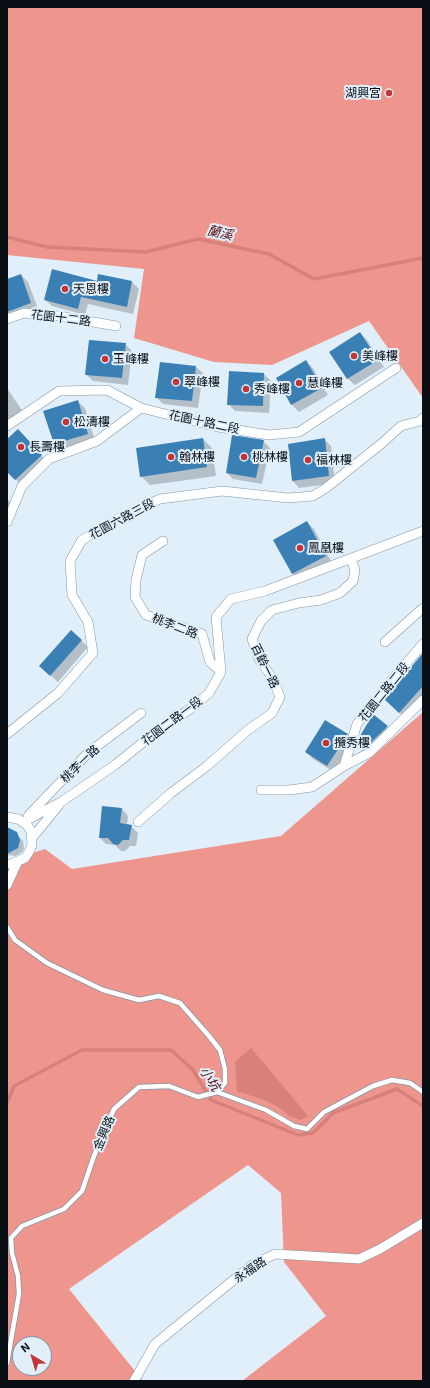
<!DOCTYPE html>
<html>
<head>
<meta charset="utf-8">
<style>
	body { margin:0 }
	#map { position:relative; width:430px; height:1388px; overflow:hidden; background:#e1effb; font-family:"Exo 2",sans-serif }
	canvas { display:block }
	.frame { position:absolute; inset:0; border:8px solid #090f14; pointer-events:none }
	.north { position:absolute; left:12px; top:1336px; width:40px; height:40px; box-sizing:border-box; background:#e1effb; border:1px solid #8b959f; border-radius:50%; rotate:322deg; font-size:11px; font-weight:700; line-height:16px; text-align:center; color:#090f14 }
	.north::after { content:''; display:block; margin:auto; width:14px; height:18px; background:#c33534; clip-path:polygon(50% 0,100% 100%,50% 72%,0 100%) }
</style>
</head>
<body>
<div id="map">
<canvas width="430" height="1388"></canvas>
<div class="frame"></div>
<div class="north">N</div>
</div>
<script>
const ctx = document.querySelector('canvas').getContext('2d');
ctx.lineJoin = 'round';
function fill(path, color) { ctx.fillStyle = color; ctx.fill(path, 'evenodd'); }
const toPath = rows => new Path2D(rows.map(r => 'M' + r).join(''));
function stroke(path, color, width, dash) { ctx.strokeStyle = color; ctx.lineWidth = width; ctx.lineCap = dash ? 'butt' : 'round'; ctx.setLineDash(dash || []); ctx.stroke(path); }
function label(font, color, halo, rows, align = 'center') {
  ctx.font = font + ' "Exo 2","Noto Sans TC",sans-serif'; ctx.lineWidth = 4; ctx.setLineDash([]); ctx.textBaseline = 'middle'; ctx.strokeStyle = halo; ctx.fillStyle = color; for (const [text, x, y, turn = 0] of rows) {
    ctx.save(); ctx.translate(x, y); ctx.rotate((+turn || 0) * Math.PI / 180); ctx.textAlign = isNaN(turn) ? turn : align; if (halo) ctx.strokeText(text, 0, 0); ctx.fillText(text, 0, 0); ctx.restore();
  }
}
fill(toPath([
	[7,7,423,7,423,398,369,321,272,365,214,362,134,338,144,269,7,255],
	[423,712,423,1381,242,1381,326,1316,284,1262,281,1193,248,1165,69,1289,143,1381,7,1381,7,861,45,849,72,869,281,836],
	[20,1344,44,1344,44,1368,20,1368]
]), '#ee968e');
fill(toPath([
	[251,1048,308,1116,301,1120,289,1116,280,1108,267,1101,237,1091,235,1062]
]), '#d7817a');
fill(toPath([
	[21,275,28,282,38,309,12,319,7,315,7,280],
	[99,275,132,282,139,289,133,314,88,304,85,315,52,306,45,300,98,282],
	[360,333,367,340,384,367,355,385,348,379,331,352],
	[125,344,132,351,128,385,93,381,86,374],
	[306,361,313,368,328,395,299,412,292,405,277,378],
	[196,367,203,373,198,408,163,404,156,397],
	[264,374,271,381,269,413,235,411,228,404],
	[7,388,25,415,7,427],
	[78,402,85,408,95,440,61,451,54,444],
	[25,437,48,463,22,486,7,470,7,441],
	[203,439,212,448,216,476,150,485,141,476],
	[324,439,331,446,335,483,299,488,293,481],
	[263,441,270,448,262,484,233,479,227,473],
	[7,499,12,504,7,510],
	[307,522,314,529,332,563,300,580,293,574,275,540],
	[71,631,88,647,58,682,47,672],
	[423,663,423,701,406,719,386,699],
	[373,715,394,734,366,755,359,748],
	[347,735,354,742,334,772,313,759,306,752],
	[122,809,128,816,127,825,131,826,138,833,136,846,130,846,125,851,121,851,115,845,106,844,100,838],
	[7,829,14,831,23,841,24,849,22,852,16,856,7,855]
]), '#0003');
stroke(toPath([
	[7,237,47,247,146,252,198,239,269,254,314,279,423,258],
	[7,1103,14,1086,82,1050,171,1050,193,1070,211,1100,298,1135,313,1133,333,1113,397,1089,423,1106]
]), '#d7817a', 3.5);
fill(toPath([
	[52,269,97,281,98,274,132,281,127,307,81,297,78,309,44,300],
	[21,274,31,303,7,312,7,279],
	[360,332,378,360,347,379,329,352],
	[89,340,126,343,122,378,85,375],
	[306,360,322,388,291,405,276,378],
	[160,362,196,366,192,401,155,398],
	[229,371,264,373,263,406,227,405],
	[78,400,88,434,54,444,43,411],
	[18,429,42,455,15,480,7,472,7,439],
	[232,435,264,440,256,478,226,473],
	[203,438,207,467,140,477,136,448],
	[325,438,329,476,292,481,288,444],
	[307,521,326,556,292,574,273,540],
	[71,630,82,640,50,676,39,666],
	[423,653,423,686,399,713,384,699],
	[373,714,388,726,365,748,362,750,358,749,357,744,360,736],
	[325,720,348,734,327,766,305,752],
	[102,806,122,808,120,823,132,825,129,840,123,840,118,845,113,844,108,838,99,838],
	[7,827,17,832,20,840,18,848,7,854]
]), '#3b80b4');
const service = toPath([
	[7,927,15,940,47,963,103,990,139,1000,159,996,180,1003,209,1036,220,1050,225,1069,225,1083,217,1092,198,1097,169,1086,139,1087,114,1109,94,1156,82,1191,64,1209,22,1226,11,1238,12,1253,18,1276,19,1294,7,1363],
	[217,1092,266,1110,294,1126,307,1129,324,1112,373,1086,392,1080,410,1083,423,1092]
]);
const minor = toPath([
	[7,319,24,313,59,316,116,326],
	[7,426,59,391,107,390,141,408,218,427,269,435,299,432,396,368],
	[7,522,22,486,49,459,97,441,141,408],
	[163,541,142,555,136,580,135,597,146,615,202,634,210,662,221,672],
	[385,642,423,608],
	[7,734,58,693,93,653,88,622,72,595,70,561,82,540,123,516,160,499,222,491,288,498,313,496,326,488,381,444,401,426,420,421,423,418],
	[344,766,357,724,390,682,423,644],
	[261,790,289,790,312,787,344,766,369,753,423,700],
	[28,816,88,753,141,713],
	[7,817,18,819,27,825,31,831,32,845,29,852,25,858,11,864,7,864],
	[23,822,61,802,115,765,157,731,190,709,209,693,221,672,216,617,231,599,265,591,423,531],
	[138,822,171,793,207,766,248,730,272,713,280,697,273,679,259,659,252,639,261,621,272,610,299,603,321,600,340,593,353,581,355,570,351,559],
	[32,838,59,805],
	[7,885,18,861],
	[134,1381,155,1344,252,1265,275,1254,359,1259,380,1249,423,1223]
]);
stroke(service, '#8495a3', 6);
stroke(minor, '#8495a3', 10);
stroke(service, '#fff', 4.5);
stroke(minor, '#fff', 9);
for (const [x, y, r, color] of [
	[389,93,4,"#c33534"],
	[65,289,4,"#c33534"],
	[354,356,4,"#c33534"],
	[105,359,4,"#c33534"],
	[176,382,4,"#c33534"],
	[299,383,4,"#c33534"],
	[246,389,4,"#c33534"],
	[66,422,4,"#c33534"],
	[21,447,4,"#c33534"],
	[171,457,4,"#c33534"],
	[244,457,4,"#c33534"],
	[308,460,4,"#c33534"],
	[300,548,4,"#c33534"],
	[326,743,4,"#c33534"]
]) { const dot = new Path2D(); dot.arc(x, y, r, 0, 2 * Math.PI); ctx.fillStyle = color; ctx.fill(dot); stroke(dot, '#e1effb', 1.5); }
label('12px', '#090f14', '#e1effb', [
	["湖興宮",381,93,"right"],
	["天恩樓",73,289],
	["美峰樓",362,356],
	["玉峰樓",113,359],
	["翠峰樓",184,382],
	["慧峰樓",307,383],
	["秀峰樓",254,389],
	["松濤樓",74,422],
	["長壽樓",29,447],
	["翰林樓",179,457],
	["桃林樓",252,457],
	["福林樓",316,460],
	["鳳凰樓",308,548],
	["攬秀樓",334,743]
], 'left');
label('12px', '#090f14', '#e1effb', [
	["花園十二路",61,318,7],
	["花園十路二段",204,422,12],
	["花園六路三段",122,519,-28],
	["桃李二路",175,626,21],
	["百齡一路",265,666,64],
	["花園二路二段",384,692,-51],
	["花園二路一段",172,721,-37],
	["桃李一路",80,764,-44],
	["金興路",104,1133,-67],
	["永福路",250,1270,-34]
]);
label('italic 13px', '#57080b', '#e1effb', [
	["蘭溪",220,233,12],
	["小坑",210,1079,57]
]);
</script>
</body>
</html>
